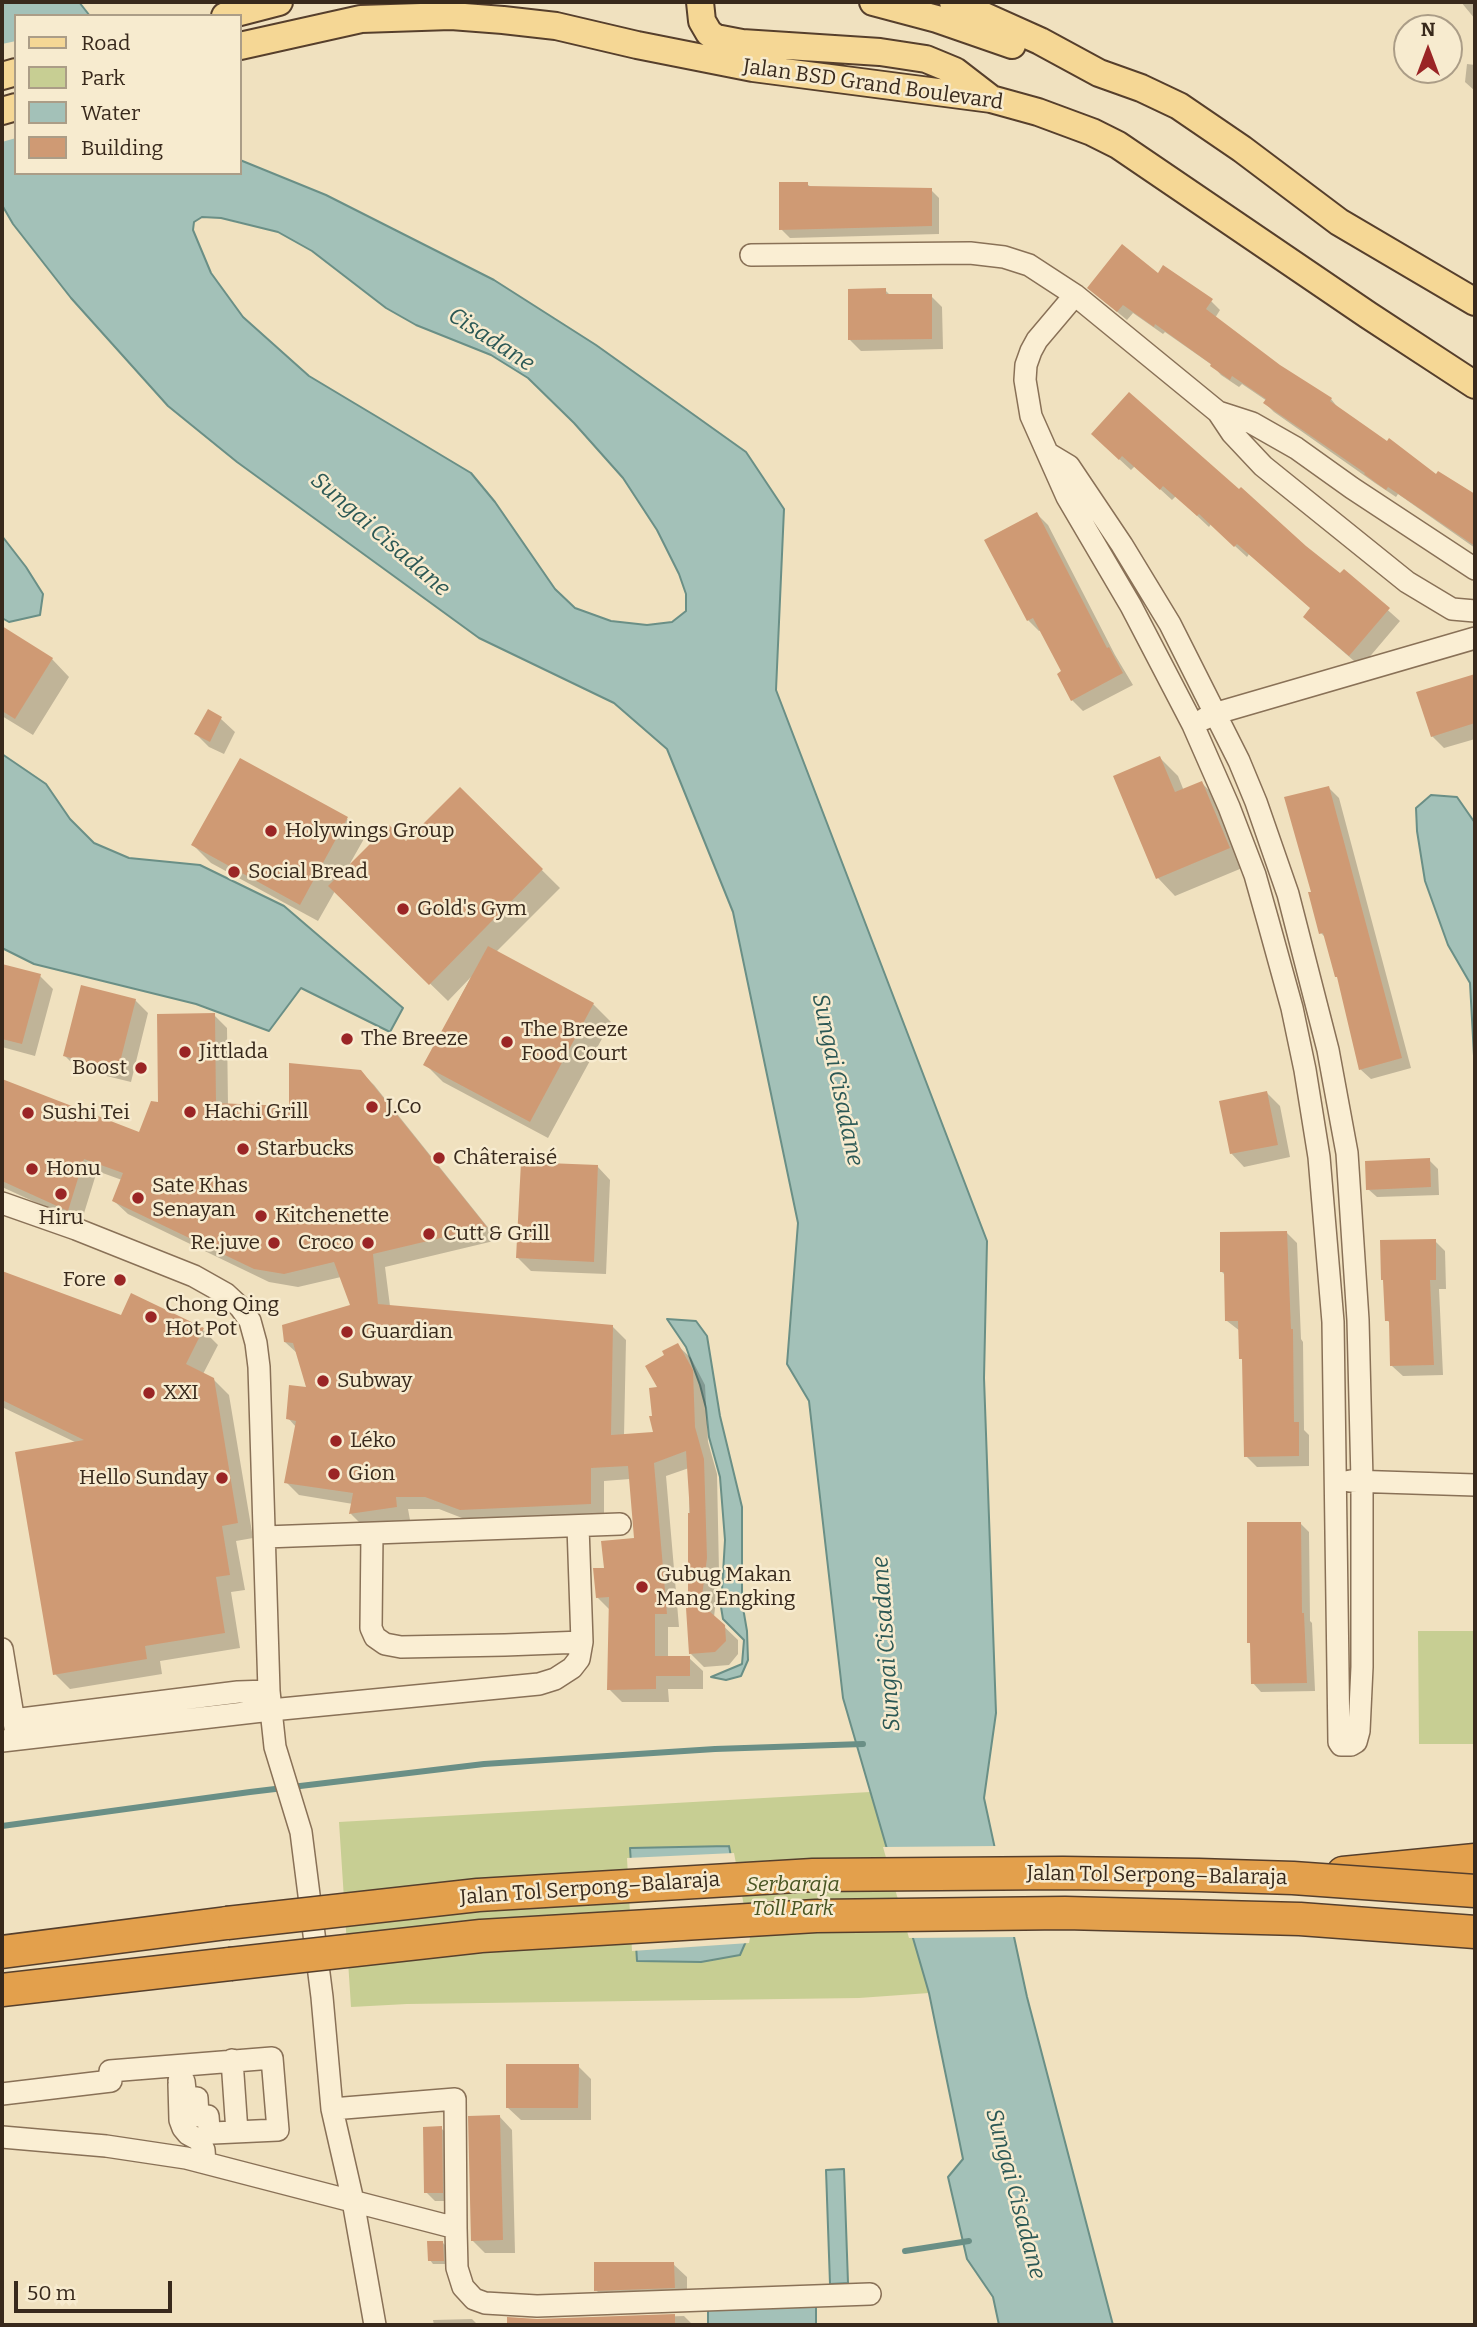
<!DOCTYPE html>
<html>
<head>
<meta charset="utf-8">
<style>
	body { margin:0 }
	#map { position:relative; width:1477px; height:2327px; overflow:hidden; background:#f0e1bf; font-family:Bitter,serif }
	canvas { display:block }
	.frame { position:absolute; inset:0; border:4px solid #38291c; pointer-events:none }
	.legend { position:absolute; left:14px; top:14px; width:228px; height:161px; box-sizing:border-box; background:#f7ebcf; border:2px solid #ab9d87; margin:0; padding:9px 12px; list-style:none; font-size:21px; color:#38291c }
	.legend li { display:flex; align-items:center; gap:14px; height:35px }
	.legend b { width:35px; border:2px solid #ab9d87 }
	.north { position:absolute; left:1393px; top:14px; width:70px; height:70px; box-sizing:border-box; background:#f7ebcf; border:2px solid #ab9d87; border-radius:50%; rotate:0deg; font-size:19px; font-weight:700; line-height:28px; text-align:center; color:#38291c }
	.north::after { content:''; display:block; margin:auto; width:24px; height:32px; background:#9a2525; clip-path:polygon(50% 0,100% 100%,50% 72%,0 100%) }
	.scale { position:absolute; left:14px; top:2281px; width:158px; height:32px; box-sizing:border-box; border:4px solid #38291c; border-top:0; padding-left:9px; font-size:21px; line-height:24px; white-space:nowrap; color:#38291c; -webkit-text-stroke:5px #f7ebcf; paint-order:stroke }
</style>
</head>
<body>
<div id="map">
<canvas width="1477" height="2327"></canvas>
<div class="frame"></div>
<ul class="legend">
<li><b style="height:9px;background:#f5d795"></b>Road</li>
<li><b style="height:19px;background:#c7ce93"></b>Park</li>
<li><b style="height:19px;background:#a3c1b8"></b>Water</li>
<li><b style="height:19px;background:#cf9a74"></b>Building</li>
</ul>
<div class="north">N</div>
<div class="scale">50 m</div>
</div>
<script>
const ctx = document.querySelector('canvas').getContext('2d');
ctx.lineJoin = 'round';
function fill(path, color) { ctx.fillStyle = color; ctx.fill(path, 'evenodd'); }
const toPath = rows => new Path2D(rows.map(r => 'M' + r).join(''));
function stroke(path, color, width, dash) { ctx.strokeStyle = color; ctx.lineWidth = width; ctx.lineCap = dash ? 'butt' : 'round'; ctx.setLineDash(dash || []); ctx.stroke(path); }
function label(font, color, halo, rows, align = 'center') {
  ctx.font = font + ' Bitter,serif'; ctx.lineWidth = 5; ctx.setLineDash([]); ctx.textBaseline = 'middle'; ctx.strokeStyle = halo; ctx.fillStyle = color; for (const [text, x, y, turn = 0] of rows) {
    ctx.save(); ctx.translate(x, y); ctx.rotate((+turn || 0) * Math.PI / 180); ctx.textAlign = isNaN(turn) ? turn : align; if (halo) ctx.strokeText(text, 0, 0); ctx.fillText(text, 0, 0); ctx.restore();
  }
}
fill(toPath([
	[1418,1631,1475,1631,1475,1744,1419,1744],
	[870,1792,929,1993,859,1998,407,2004,351,2007,339,1822]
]), '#c7ce93');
const water = toPath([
	[2,2,79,2,90,16,16,16,16,173,240,173,240,160,326,195,494,280,596,345,746,452,784,509,776,690,987,1241,984,1378,996,1713,984,1798,1027,1997,1113,2325,999,2325,993,2297,967,2259,948,2177,963,2159,929,1993,843,1698,809,1401,787,1364,798,1223,733,912,667,749,614,703,479,638,237,462,168,406,71,298,13,224,2,205,2,2],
	[202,217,221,218,278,232,312,251,386,308,416,325,491,355,528,378,574,423,623,478,657,530,679,574,686,594,686,611,672,622,647,625,611,621,575,608,555,589,495,502,471,473,309,376,243,317,211,273,193,230,194,222,202,217],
	[2,536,26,567,43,594,40,615,9,622,2,618,2,536],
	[2,754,46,784,70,819,94,843,129,858,200,865,284,906,403,1008,390,1032,301,988,269,1031,196,1004,34,964,2,948,2,754],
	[1431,795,1457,797,1475,823,1475,1074,1470,983,1448,945,1425,881,1417,831,1416,808,1431,795],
	[667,1319,696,1321,707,1336,720,1416,742,1507,742,1602,747,1631,748,1660,741,1676,726,1680,711,1677,742,1664,744,1640,723,1619,721,1607,725,1540,720,1477,709,1437,706,1408,700,1385,686,1347,667,1319],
	[729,1846,747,1939,740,1955,701,1962,637,1961,630,1848,729,1846],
	[844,2169,848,2283,830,2284,826,2170,844,2169],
	[816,2305,816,2325,708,2325,708,2306,816,2305]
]);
fill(water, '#a3c1b8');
stroke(water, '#6a8f86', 2);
fill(toPath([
	[16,41,16,138,2,142,2,44],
	[998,1846,1018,1937,909,1938,883,1847],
	[734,1853,750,1938,749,1943,632,1951,627,1858]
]), '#f0e1bf');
fill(toPath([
	[1461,2,1475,2,1475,19],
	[1467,64,1475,65,1475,91,1465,82],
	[807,184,811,187,931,190,939,198,939,234,790,238,781,229],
	[1158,275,1211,301,1220,310,1215,318,1279,366,1331,399,1339,409,1437,476,1439,473,1475,497,1475,548,1398,494,1396,497,1375,483,1274,412,1265,403,1267,401,1242,384,1239,387,1221,375,1212,365,1165,332,1163,334,1133,313,1127,320,1098,296],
	[885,290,891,296,931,296,942,307,943,349,861,351,850,340],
	[1104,445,1304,547,1340,575,1344,571,1400,621,1361,667,1316,628,1312,609,1249,554,1247,557,1211,524,1209,527,1176,496,1172,500,1135,466,1131,470],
	[1037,514,1048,525,1115,655,1133,685,1083,711,1072,700,1063,672,1042,630,1039,631,1028,620],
	[2,629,52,659,69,677,33,735,2,716],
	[1475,676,1475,739,1444,748,1432,736,1418,693],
	[209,712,221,719,235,732,224,754,209,747,196,734],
	[1160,758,1178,776,1184,791,1202,783,1219,801,1247,866,1175,896,1158,878],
	[240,760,347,819,365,837,348,867,406,844,460,789,560,888,496,952,593,1004,611,1022,548,1138,443,1082,425,1064,471,977,448,1001,335,891,318,921,211,863,193,845],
	[1328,787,1339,798,1411,1068,1371,1079,1360,1069,1340,979,1327,939,1321,933],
	[2,966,40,976,53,989,35,1056,2,1047],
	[135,1000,148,1013,131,1082,78,1069,65,1056],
	[214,1015,227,1028,228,1106,291,1107,360,1071,374,1085,498,1240,385,1267,390,1306,613,1327,626,1340,624,1436,655,1433,654,1417,666,1356,677,1345,691,1358,705,1385,708,1442,717,1474,719,1572,714,1617,738,1640,738,1654,729,1665,704,1667,690,1653,689,1468,666,1476,679,1627,668,1627,668,1658,689,1658,703,1671,703,1689,668,1689,669,1702,622,1702,609,1689,610,1610,597,1597,606,1569,636,1540,630,1479,604,1481,604,1517,475,1523,439,1509,408,1509,410,1520,364,1527,351,1514,353,1504,299,1495,286,1482,296,1427,288,1418,308,1388,298,1354,285,1342,352,1306,341,1277,298,1287,269,1282,128,1214,114,1201,122,1180,97,1171,81,1223,2,1187,2,1080,140,1135],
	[1267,1093,1280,1106,1290,1157,1244,1167,1231,1153],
	[1429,1160,1438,1169,1439,1195,1377,1197,1368,1189],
	[597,1166,610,1180,606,1274,531,1271,518,1258],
	[1286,1232,1297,1243,1301,1339,1303,1342,1304,1430,1309,1435,1309,1466,1257,1467,1246,1456,1244,1362,1241,1358,1240,1331,1227,1321,1226,1276,1222,1272],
	[1435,1241,1445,1251,1446,1289,1439,1289,1443,1375,1403,1376,1392,1366,1391,1324,1387,1320],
	[2,1273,122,1317,203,1330,218,1345,203,1374,213,1379,229,1395,253,1538,236,1541,245,1590,231,1592,240,1648,160,1661,162,1674,70,1689,55,1674,77,1443,2,1407],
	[1300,1523,1309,1532,1310,1621,1312,1623,1315,1691,1261,1692,1253,1683,1252,1646,1249,1642],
	[578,2066,591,2079,591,2120,521,2120,507,2107],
	[499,2116,512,2130,515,2253,485,2253,472,2240],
	[441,2128,450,2137,450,2201,435,2201,426,2192],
	[442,2242,446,2246,447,2264,433,2264,430,2260],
	[673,2264,687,2277,687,2300,609,2303,596,2290],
	[684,2316,693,2325,510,2325,510,2319,537,2321],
	[472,2319,478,2325,434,2325,433,2320]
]), '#0003');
stroke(toPath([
	[2,1826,250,1792,484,1764,715,1749,863,1744],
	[905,2251,969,2241]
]), '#6a8f86', 6);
fill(toPath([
	[779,182,808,182,808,186,932,188,932,226,779,230],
	[1122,244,1158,273,1163,265,1213,299,1206,309,1280,365,1332,398,1330,401,1360,422,1387,441,1389,438,1436,474,1438,471,1475,494,1475,546,1388,487,1386,490,1364,474,1365,473,1263,403,1266,399,1232,376,1230,380,1210,366,1211,364,1155,324,1154,327,1123,305,1117,312,1087,288],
	[886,288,886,294,932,294,932,339,848,340,848,289],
	[1129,392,1239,489,1241,487,1306,546,1340,573,1344,569,1390,608,1349,656,1303,617,1310,608,1237,544,1234,547,1199,514,1197,516,1163,486,1160,490,1122,456,1119,460,1091,434],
	[1037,512,1107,648,1109,647,1123,673,1071,701,1057,674,1061,671,1033,618,1027,621,984,540],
	[2,626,53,658,15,719,2,711],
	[1475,674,1475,723,1431,737,1416,692],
	[208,709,222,717,210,742,194,734],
	[1160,756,1175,792,1202,781,1230,848,1156,879,1113,776],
	[240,758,348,817,300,905,191,845],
	[1329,786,1402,1058,1359,1070,1337,977,1335,977,1323,933,1319,934,1308,892,1311,892,1284,797],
	[460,787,543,869,429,985,328,886,389,825,406,841],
	[488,946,594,1003,530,1122,423,1065],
	[2,964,41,974,22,1044,2,1039],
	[81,985,136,999,118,1070,63,1056],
	[215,1013,216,1103,289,1106,289,1063,361,1070,487,1227,373,1254,378,1304,613,1325,611,1435,653,1432,649,1416,652,1416,649,1388,657,1387,645,1366,664,1355,662,1351,678,1343,693,1370,695,1427,704,1459,707,1558,701,1604,725,1625,726,1641,715,1652,689,1654,686,1608,688,1608,688,1513,690,1513,686,1451,654,1463,667,1614,655,1614,655,1656,690,1656,690,1676,656,1676,656,1689,607,1690,609,1597,596,1598,593,1568,604,1568,601,1541,634,1538,628,1466,591,1468,591,1504,460,1510,425,1497,396,1497,397,1507,349,1514,353,1493,284,1483,296,1421,286,1419,289,1385,306,1387,293,1343,284,1342,282,1325,350,1305,334,1262,284,1274,254,1269,112,1201,123,1173,84,1159,68,1211,2,1181,2,1079,139,1132,151,1101,158,1102,157,1014],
	[1267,1091,1278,1145,1230,1154,1219,1101],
	[1430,1158,1431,1187,1366,1190,1365,1161],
	[521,1162,598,1165,594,1262,516,1258],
	[1287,1231,1291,1329,1293,1329,1294,1422,1299,1422,1299,1456,1244,1457,1242,1359,1239,1359,1238,1321,1225,1321,1224,1272,1220,1272,1220,1232],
	[1436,1239,1436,1280,1430,1280,1434,1365,1390,1366,1389,1321,1385,1321,1383,1280,1381,1280,1380,1240],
	[2,1271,121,1315,131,1293,204,1328,186,1364,214,1378,238,1523,222,1526,230,1575,216,1577,225,1633,145,1646,147,1659,53,1675,15,1452,84,1440,2,1400],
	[1247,1522,1301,1522,1302,1613,1304,1613,1307,1683,1251,1684,1250,1643,1247,1643],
	[506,2064,579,2064,578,2108,506,2108],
	[500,2115,503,2240,471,2241,468,2116],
	[442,2126,443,2193,424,2193,423,2127],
	[427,2241,443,2241,444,2261,428,2261],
	[594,2262,674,2262,675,2288,594,2291],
	[675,2314,675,2325,507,2325,507,2317,537,2319]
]), '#cf9a74');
const minor = toPath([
	[751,255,970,253,1004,257,1029,265,1075,295,1218,412,1232,433,1263,466,1407,582,1452,609,1475,611],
	[1218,412,1252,423,1296,448,1352,488,1475,569],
	[1049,454,1069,466,1122,545,1170,624,1239,761,1256,802,1288,894,1328,1050,1347,1153,1358,1320,1362,1480,1362,1667,1359,1731,1356,1742,1351,1745,1341,1745,1339,1742,1333,1322,1319,1157,1305,1070,1292,1008,1268,921,1255,875,1229,807,1193,725,1131,606,1067,497,1031,416,1025,380,1026,365,1031,351,1037,340,1075,295],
	[1204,719,1217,713,1475,638],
	[2,1203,76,1229,194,1276,226,1294,240,1307,250,1321,256,1343,259,1367,269,1691,275,1747,301,1832,322,1997,332,2109,353,2201,375,2325],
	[1350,1481,1475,1485],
	[372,1534,371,1628,375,1637,385,1644,401,1647,505,1645,582,1642,578,1526],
	[265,1537,620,1524],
	[2,1649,16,1734],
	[13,1720,238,1692,269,1691],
	[2,1741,271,1710,539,1684,555,1679,572,1668,579,1659,582,1642],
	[232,2060,237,2132],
	[179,2084,180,2120,183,2128,188,2134,199,2140,204,2150,205,2163],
	[2,2094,111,2081,110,2071,272,2058,278,2130,213,2133,209,2129,208,2116,198,2116,197,2098,186,2099,184,2081,179,2081],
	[332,2109,455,2099,456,2228],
	[2,2137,106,2146,186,2158,456,2228,457,2268,463,2287,474,2299,485,2303,537,2306,870,2294]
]);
const major = toPath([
	[700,2,702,21,709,33,716,38,742,43,880,52,926,59,955,71,990,98],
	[873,2,937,19,1012,45],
	[953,2,1040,41,1099,73,1141,88,1179,106,1242,149,1339,222,1475,302],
	[225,16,279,2],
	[240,46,361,19,451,16,503,20,556,26,637,45,753,68,991,99,1038,112,1092,132,1118,145,1368,315,1475,385],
	[2,76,16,72],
	[2,111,16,107]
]);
const highway = toPath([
	[1343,1873,1475,1860],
	[2,1952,227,1923],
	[2,1990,230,1964]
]);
stroke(minor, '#897157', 24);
stroke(major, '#563f2c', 30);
stroke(highway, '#563f2c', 35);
stroke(minor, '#faeed3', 21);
stroke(major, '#f5d795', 26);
stroke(highway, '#e3a04c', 32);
const highwayBridge = toPath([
	[227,1923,478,1895,813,1875,1063,1873,1199,1875,1293,1878,1475,1891],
	[230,1964,481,1936,816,1916,1065,1913,1300,1919,1475,1932]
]);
stroke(highwayBridge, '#563f2c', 35, []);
stroke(highwayBridge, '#e3a04c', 32);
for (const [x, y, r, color] of [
	[271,831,7,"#9a2525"],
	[234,872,7,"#9a2525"],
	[403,909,7,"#9a2525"],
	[347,1039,7,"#9a2525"],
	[507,1042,7,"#9a2525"],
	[185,1052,7,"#9a2525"],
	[141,1068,7,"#9a2525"],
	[372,1107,7,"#9a2525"],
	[190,1112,7,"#9a2525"],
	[28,1113,7,"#9a2525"],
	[243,1149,7,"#9a2525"],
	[439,1158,7,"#9a2525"],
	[32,1169,7,"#9a2525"],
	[61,1194,7,"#9a2525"],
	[138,1198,7,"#9a2525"],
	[261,1216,7,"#9a2525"],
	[429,1234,7,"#9a2525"],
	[274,1243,7,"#9a2525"],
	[368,1243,7,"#9a2525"],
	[120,1280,7,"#9a2525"],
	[151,1317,7,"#9a2525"],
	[347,1332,7,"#9a2525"],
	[323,1381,7,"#9a2525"],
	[149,1393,7,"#9a2525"],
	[336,1441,7,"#9a2525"],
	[334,1474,7,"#9a2525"],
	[222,1478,7,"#9a2525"],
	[642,1587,7,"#9a2525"]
]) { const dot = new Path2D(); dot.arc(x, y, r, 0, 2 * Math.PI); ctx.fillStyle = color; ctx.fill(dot); stroke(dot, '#f7ebcf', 2.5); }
label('21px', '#38291c', '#f7ebcf', [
	["Jalan BSD Grand Boulevard",873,85,8],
	["Jalan Tol Serpong–Balaraja",1157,1876,1],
	["Jalan Tol Serpong–Balaraja",590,1889,-4]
]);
label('21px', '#38291c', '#f7ebcf', [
	["Holywings Group",285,831],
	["Social Bread",248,872],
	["Gold's Gym",417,909],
	["The Breeze",521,1030],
	["Food Court",521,1054],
	["The Breeze",361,1039],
	["Jittlada",199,1052],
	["Boost",127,1068,"right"],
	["J.Co",386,1107],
	["Hachi Grill",204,1112],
	["Sushi Tei",42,1113],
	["Starbucks",257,1149],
	["Châteraisé",453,1158],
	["Honu",46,1169],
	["Sate Khas",152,1186],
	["Senayan",152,1210],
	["Kitchenette",275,1216],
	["Hiru",61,1218,"center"],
	["Cutt & Grill",443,1234],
	["Re.juve",260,1243,"right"],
	["Croco",354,1243,"right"],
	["Fore",106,1280,"right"],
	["Chong Qing",165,1305],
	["Hot Pot",165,1329],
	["Guardian",361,1332],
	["Subway",337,1381],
	["XXI",163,1393],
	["Léko",350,1441],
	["Gion",348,1474],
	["Hello Sunday",208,1478,"right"],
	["Gubug Makan",656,1575],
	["Mang Engking",656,1599]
], 'left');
label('italic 21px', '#485522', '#f7ebcf', [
	["Serbaraja",793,1885],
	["Toll Park",793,1909]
]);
label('italic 23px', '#2b5855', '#f7ebcf', [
	["Cisadane",491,340,33],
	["Sungai Cisadane",380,535,41],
	["Sungai Cisadane",837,1080,78],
	["Sungai Cisadane",887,1644,-94],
	["Sungai Cisadane",1015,2194,75]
]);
</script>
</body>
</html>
